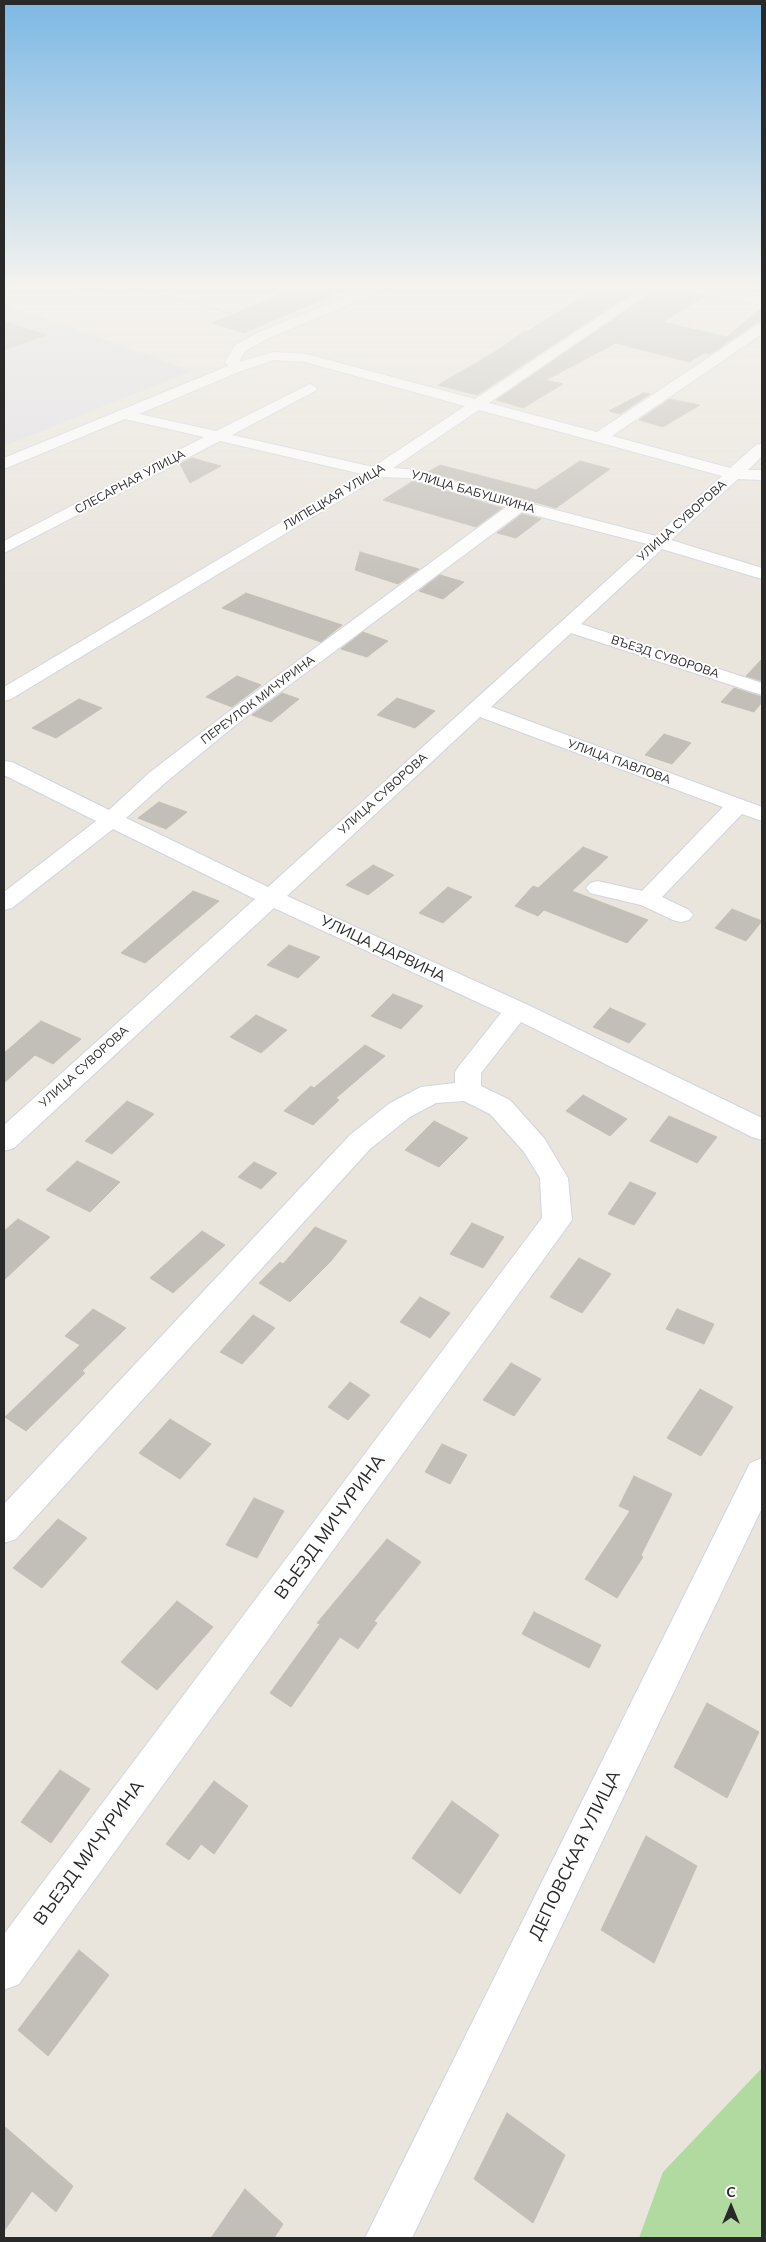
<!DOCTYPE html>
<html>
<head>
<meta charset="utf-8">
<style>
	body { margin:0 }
	#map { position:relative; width:766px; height:2242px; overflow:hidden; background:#e9e4dc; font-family:Mulish,sans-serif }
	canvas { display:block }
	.frame { position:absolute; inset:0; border:5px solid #292929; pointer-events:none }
	.north { position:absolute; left:706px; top:2182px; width:50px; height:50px; -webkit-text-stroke:4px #fff; paint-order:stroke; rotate:0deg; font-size:14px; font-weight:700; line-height:20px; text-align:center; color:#292929 }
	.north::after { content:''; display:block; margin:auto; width:18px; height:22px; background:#292929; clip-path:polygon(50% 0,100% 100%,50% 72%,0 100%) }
</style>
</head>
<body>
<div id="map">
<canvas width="766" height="2242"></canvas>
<div class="frame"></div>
<div class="north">С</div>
</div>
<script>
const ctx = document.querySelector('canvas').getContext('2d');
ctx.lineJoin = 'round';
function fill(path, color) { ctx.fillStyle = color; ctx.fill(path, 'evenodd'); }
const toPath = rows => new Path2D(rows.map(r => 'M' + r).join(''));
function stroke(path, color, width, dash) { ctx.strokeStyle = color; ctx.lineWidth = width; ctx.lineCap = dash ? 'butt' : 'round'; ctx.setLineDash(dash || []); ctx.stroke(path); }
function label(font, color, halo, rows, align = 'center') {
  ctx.font = font + ' Mulish,sans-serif'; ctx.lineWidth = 4; ctx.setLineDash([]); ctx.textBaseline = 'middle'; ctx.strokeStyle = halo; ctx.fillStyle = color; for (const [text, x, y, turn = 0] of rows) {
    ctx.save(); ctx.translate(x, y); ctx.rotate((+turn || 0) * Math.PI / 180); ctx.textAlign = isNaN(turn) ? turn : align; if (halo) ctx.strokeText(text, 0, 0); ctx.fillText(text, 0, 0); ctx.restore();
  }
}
fill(toPath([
	[4,305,54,321,192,371,4,446]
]), '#dedce2');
fill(toPath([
	[762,2068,762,2238,639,2238,663,2172]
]), '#b0da9f');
const building = toPath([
	[303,285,356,285,244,333,212,323,303,285],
	[601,285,644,285,477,395,438,385,498,350,525,331,528,331,601,285],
	[663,285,666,285,674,291,705,296,663,322,727,337,762,307,762,322,756,323,710,354,704,353,689,362,616,343,546,380,563,384,523,408,496,400,663,285],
	[4,321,46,335,4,350,4,321],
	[643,393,650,394,620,414,609,411,643,393],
	[670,399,700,405,663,427,639,420,670,399],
	[192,458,221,466,190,483,180,464,192,458],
	[580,461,610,469,556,508,428,472,440,465,536,490,580,461],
	[413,481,502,508,476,527,383,500,413,481],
	[522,514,541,519,516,538,497,533,522,514],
	[360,552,419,569,398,584,355,570,360,552],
	[440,575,464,582,443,599,419,591,440,575],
	[246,593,342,625,321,642,222,608,246,593],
	[363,632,388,641,367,657,341,649,363,632],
	[762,659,762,681,746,676,762,659],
	[237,676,261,685,232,707,206,697,237,676],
	[734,688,762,697,762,702,754,712,721,702,734,688],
	[282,693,299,699,271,722,252,715,282,693],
	[397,698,435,711,415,728,377,715,397,698],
	[79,699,102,708,56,738,32,728,79,699],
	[664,734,691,743,672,764,645,755,664,734],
	[159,802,187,812,166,829,138,818,159,802],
	[583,847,608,857,572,891,648,920,627,943,544,910,538,916,515,906,533,886,538,888,583,847],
	[373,865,394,875,368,895,346,885,373,865],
	[448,887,472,897,443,923,419,913,448,887],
	[193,891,219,901,145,963,121,953,193,891],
	[732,909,762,921,746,941,715,928,732,909],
	[289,945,320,957,298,978,267,965,289,945],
	[393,994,423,1006,401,1029,371,1016,393,994],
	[610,1008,646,1024,629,1043,593,1027,610,1008],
	[256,1015,287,1030,261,1053,230,1037,256,1015],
	[41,1021,81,1039,53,1064,35,1055,4,1083,4,1053,41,1021],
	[365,1045,385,1056,336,1098,339,1100,313,1125,284,1111,311,1086,314,1088,365,1045],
	[583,1095,627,1119,610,1136,566,1111,583,1095],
	[127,1101,154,1114,112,1154,85,1141,127,1101],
	[669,1116,717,1137,697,1163,650,1141,669,1116],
	[434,1121,468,1138,439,1167,405,1150,434,1121],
	[77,1161,120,1182,90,1212,46,1190,77,1161],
	[254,1162,277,1173,261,1189,238,1177,254,1162],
	[630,1182,656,1193,634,1225,608,1214,630,1182],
	[18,1219,50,1237,4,1280,4,1231,18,1219],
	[472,1223,504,1237,483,1268,450,1254,472,1223],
	[315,1227,347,1241,331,1261,290,1302,259,1283,280,1262,283,1264,315,1227],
	[202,1231,225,1245,173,1293,150,1278,202,1231],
	[579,1258,611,1274,582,1313,550,1297,579,1258],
	[420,1297,450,1313,430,1338,400,1322,420,1297],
	[93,1309,126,1328,82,1371,85,1373,26,1431,5,1417,80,1345,65,1336,93,1309],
	[677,1309,714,1324,704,1344,666,1329,677,1309],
	[253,1315,275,1328,242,1364,220,1352,253,1315],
	[511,1363,541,1379,514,1416,483,1400,511,1363],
	[350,1382,370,1395,348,1420,328,1407,350,1382],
	[700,1389,733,1407,701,1456,667,1438,700,1389],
	[170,1419,211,1444,180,1479,139,1453,170,1419],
	[442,1444,467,1455,450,1484,425,1472,442,1444],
	[634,1476,672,1494,641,1555,643,1557,617,1598,585,1579,630,1511,619,1506,634,1476],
	[254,1498,284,1511,257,1558,226,1545,254,1498],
	[58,1519,87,1538,42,1588,13,1568,58,1519],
	[387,1539,421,1562,374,1621,377,1623,358,1649,340,1637,291,1707,270,1693,320,1624,317,1623,387,1539],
	[177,1601,213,1627,157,1690,121,1662,177,1601],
	[534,1612,601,1645,589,1668,522,1634,534,1612],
	[707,1703,759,1732,727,1798,674,1767,707,1703],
	[60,1770,90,1789,51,1843,21,1822,60,1770],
	[214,1781,248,1806,214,1854,201,1844,189,1860,166,1844,214,1781],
	[452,1801,499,1835,460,1894,412,1858,452,1801],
	[646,1836,697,1866,654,1963,601,1930,646,1836],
	[79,1950,109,1975,48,2056,18,2030,79,1950],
	[507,2113,565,2155,533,2223,474,2179,507,2113],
	[4,2126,73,2186,56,2212,32,2191,4,2231,4,2126],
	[245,2189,283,2224,274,2238,211,2238,245,2189]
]);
fill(building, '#c2beb8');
stroke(building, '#c4c0b6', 1);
const minor = toPath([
	[81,285,102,285,101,288,86,292,81,291,80,288,81,285],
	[373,285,389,285,388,288,269,338,245,351,239,362,273,352,306,354,475,399,647,285,661,285,489,403,597,432,757,325,762,324,762,334,612,436,730,468,756,445,762,443,762,456,748,470,762,470,762,480,738,479,671,540,762,568,762,579,662,549,581,624,762,683,762,695,571,633,491,707,762,807,762,821,742,814,662,897,689,910,693,915,689,920,681,922,673,920,641,905,590,893,586,888,590,883,598,881,642,891,723,807,480,717,287,896,526,1004,762,1118,762,1140,752,1137,521,1022,481,1073,481,1086,510,1100,544,1138,568,1178,572,1220,19,1984,4,1990,4,1934,542,1218,540,1178,524,1152,490,1114,464,1101,436,1103,410,1117,370,1149,16,1539,4,1543,4,1504,350,1135,390,1103,421,1087,455,1083,455,1072,459,1066,501,1013,274,908,14,1148,4,1151,4,1125,255,899,113,829,12,908,4,910,4,892,96,821,4,775,4,761,12,762,109,810,149,773,223,716,506,507,408,478,379,477,11,699,4,701,4,687,362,474,220,441,4,553,4,541,204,437,125,419,4,469,4,458,228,366,225,362,235,345,259,332,373,285],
	[274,360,305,362,465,406,373,467,232,435,315,391,317,388,310,384,216,431,139,414,241,371,274,360],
	[479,410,594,441,722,476,656,536,525,502,415,470,393,468,479,410],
	[522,512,647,544,268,887,126,818,165,783,237,724,522,512],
	[668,285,694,285,762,297,762,305,674,289,668,285],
	[762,1458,762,1508,412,2238,365,2238,750,1463,762,1458]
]);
stroke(minor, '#d2d4e0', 2);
stroke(toPath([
	[123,285,253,319],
	[138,289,149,285]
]), '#c3c3c3', 2, [2, 1]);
fill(minor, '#fff');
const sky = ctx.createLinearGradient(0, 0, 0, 599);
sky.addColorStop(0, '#7cb8e4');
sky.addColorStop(0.48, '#f5f3ef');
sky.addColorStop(1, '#f5f3ef00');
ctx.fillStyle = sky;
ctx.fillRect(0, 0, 766, 599);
label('12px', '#292929', '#fff', [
	["СЛЕСАРНАЯ УЛИЦА",130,482,-28],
	["УЛИЦА БАБУШКИНА",473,492,16],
	["ЛИПЕЦКАЯ УЛИЦА",334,497,-31],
	["УЛИЦА СУВОРОВА",682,521,-42],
	["ВЪЕЗД СУВОРОВА",665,657,18],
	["ПЕРЕУЛОК МИЧУРИНА",258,700,-37],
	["УЛИЦА ПАВЛОВА",619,762,20],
	["УЛИЦА СУВОРОВА",383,794,-42],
	["УЛИЦА СУВОРОВА",84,1067,-42]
]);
label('15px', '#292929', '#fff', [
	["УЛИЦА ДАРВИНА",383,949,25]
]);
label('18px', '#292929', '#fff', [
	["ВЪЕЗД МИЧУРИНА",330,1527,-54],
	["ВЪЕЗД МИЧУРИНА",89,1853,-54],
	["ДЕПОВСКАЯ УЛИЦА",575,1855,-64]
]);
</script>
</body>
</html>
